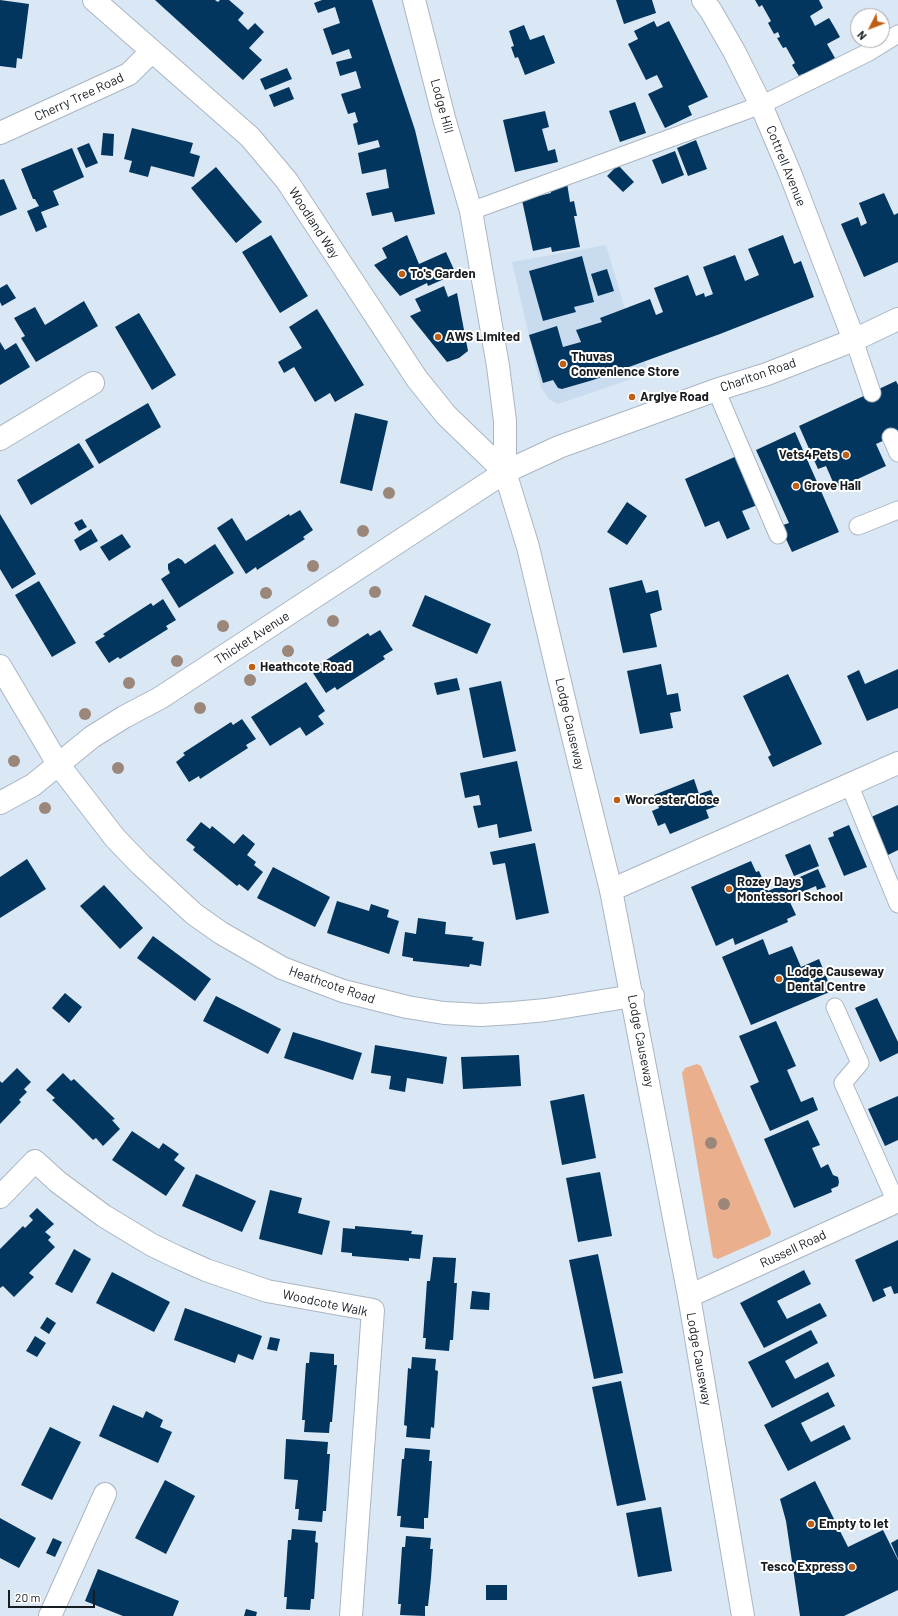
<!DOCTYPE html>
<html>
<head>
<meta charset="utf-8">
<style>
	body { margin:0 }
	#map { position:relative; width:898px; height:1616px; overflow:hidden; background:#dae7f4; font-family:Barlow,sans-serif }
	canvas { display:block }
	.north { position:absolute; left:850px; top:8px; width:40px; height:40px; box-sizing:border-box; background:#fff; border:1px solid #a3a5a7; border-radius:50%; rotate:228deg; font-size:11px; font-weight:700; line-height:16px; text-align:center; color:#181d22 }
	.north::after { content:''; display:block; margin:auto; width:14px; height:18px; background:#be5f15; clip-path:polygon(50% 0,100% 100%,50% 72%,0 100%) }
	.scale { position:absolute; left:8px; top:1590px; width:87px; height:18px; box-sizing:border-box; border:2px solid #181d22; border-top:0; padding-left:5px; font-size:12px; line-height:14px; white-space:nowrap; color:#181d22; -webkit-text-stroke:3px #fff; paint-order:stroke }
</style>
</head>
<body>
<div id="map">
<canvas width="898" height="1616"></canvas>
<div class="north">N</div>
<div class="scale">20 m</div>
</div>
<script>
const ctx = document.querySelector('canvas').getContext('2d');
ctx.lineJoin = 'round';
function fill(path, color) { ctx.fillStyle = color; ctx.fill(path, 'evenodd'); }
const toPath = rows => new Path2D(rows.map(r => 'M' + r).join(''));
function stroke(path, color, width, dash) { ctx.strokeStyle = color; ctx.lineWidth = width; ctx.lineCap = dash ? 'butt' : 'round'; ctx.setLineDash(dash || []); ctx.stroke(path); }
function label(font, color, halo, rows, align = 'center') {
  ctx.font = font + ' Barlow,sans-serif'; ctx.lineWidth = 4; ctx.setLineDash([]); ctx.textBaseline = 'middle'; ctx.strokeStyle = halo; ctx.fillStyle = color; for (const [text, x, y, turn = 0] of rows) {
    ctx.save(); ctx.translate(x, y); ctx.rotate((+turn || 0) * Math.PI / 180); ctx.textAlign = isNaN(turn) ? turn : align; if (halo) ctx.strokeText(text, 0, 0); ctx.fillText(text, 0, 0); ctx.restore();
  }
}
fill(toPath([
	[606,245,625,309,649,373,558,404,550,400,541,388,512,262]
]), '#c9dcef');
fill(toPath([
	[697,1064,701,1066,771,1232,770,1236,718,1259,713,1257,682,1073,685,1068]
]), '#eaaf8d');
fill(toPath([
	[0,0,29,4,22,59,17,58,16,68,0,66],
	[155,0,215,0,218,2,220,0,229,0,244,13,238,20,248,30,255,23,264,32,249,48,262,60,243,80],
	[322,0,372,0,415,130,435,214,395,222,392,212,372,216,366,193,389,188,386,169,362,174,358,153,380,147,378,140,358,145,353,124,358,122,355,112,348,114,341,94,361,88,356,71,340,76,336,62,352,58,349,49,332,55,323,29,340,23,335,7,318,13,314,3],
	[616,0,652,0,656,13,624,24],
	[755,0,819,0,823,8,810,16,815,26,829,18,835,28,840,37,827,44,835,58,804,76,802,74,799,76,792,65,795,63,786,47,783,48,777,38,780,37,778,32,774,34,768,23,771,21,762,5,759,7],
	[654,21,657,27,669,21,708,97,688,106,692,115,665,128,648,94,663,87,657,75,646,80,628,44,638,39,634,31],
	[524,25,530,40,544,35,555,63,525,75,518,57,515,58,511,47,514,46,509,31],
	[287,68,292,79,265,90,260,79],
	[289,87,294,99,274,107,269,95],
	[635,102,646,133,620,142,609,111],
	[545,111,549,127,542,129,548,151,555,149,558,162,515,172,503,120],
	[132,128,193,143,190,153,200,156,194,177,151,166,148,177,129,172,132,161,124,159],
	[103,133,114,134,113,156,101,155],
	[696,140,707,169,688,176,677,148],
	[89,143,98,163,86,168,77,148],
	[72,148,84,177,53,191,59,205,41,212,47,227,36,232,27,211,39,206,35,199,33,199,21,169],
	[675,151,684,175,662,184,652,160],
	[618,165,634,182,623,192,607,176],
	[216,167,262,222,236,243,191,188],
	[4,179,17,209,0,216,0,180],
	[567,183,570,202,574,201,577,216,574,216,580,247,552,252,551,247,533,251,522,200,551,193,550,187],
	[884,193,894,215,898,213,898,262,864,277,841,224,858,217,861,226,867,223,859,203],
	[271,235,308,296,280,313,242,252],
	[407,235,419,264,446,252,456,274,428,286,427,283,400,296,374,265,387,258,382,248],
	[783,235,794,264,801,261,814,297,720,334,593,380,562,389,558,388,553,380,543,383,529,335,557,326,563,347,581,342,576,330,602,322,600,318,650,299,656,315,663,312,654,288,688,275,696,296,704,293,705,297,713,294,703,267,735,255,745,281,759,275,748,249],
	[582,256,594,302,574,307,576,312,543,321,529,271],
	[607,269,614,291,598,296,591,274],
	[7,284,16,298,2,306,0,302,0,288],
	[444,286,448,297,457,293,468,351,459,358,447,362,410,316,421,311,415,299],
	[84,301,98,326,36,362,21,338,25,336,14,318,35,307,45,325],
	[317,309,364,385,335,402,330,393,315,402,294,367,284,373,278,362,302,348,289,327],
	[139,313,176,375,152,390,115,327],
	[0,342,5,350,16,343,30,367,0,385],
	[896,381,898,385,898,434,876,444,886,466,836,489,826,466,818,469,799,426],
	[148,403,161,427,99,464,85,440],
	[355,413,388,421,372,491,340,483],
	[795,432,839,532,792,552,780,526,789,523,756,450],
	[79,443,94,467,31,505,17,480],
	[739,455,760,504,742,511,750,529,727,539,719,521,705,527,685,479],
	[627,502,647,516,627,545,607,532],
	[300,510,313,530,303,537,305,539,257,570,256,567,246,574,217,528,232,518,246,541,289,514,290,516],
	[0,514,36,574,12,589,0,569],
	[82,519,87,527,79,531,74,523],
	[91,529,98,541,80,551,74,540],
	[122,534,131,547,109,561,100,547],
	[215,544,234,573,179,608,161,579,170,573,168,569,168,564,178,558,182,560,185,564],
	[642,580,646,593,658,590,662,610,650,614,657,647,623,653,609,588],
	[39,581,76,643,52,657,15,595],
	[425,595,491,624,477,654,412,626],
	[163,599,176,620,166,626,168,629,120,659,118,657,109,663,95,642,105,636,103,634,151,603,153,606],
	[380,630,393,650,383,656,385,659,337,690,335,687,326,693,313,673,322,667,320,664,368,633,370,636],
	[661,664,667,695,678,693,681,711,670,713,673,728,640,734,627,671],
	[898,669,898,708,867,721,847,676,859,670,865,684],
	[788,674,822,744,773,767,768,757,771,755,743,696],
	[457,678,460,690,437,695,434,683],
	[501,681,516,751,483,758,469,688],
	[306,682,325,711,318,716,324,724,306,736,300,727,270,746,251,717],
	[242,719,256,739,246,745,248,748,200,779,199,776,189,782,176,762,185,755,183,753,231,722,233,725],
	[517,761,532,831,499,838,497,824,478,828,473,806,481,805,479,795,465,798,460,773],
	[694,779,699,794,711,790,717,806,706,810,709,818,670,834,665,823,658,826,652,811,659,808,654,795],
	[898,805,898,850,886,856,869,818],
	[201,822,210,829,212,826,234,844,243,834,255,844,247,855,256,862,254,865,263,872,248,891,239,884,237,886,193,850,195,847,186,840],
	[849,825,867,867,844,876,828,838,834,836,833,832],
	[535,843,549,913,516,920,505,863,493,865,490,852],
	[810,844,819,866,794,876,785,855],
	[27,859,46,889,0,918,0,877],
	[751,861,756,872,759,871,768,891,818,869,826,887,817,890,816,886,788,898,796,915,787,919,788,922,735,945,733,938,716,946,691,887],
	[273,867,330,897,315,927,257,898],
	[104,885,143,928,120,949,80,906],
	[337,901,369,911,371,904,389,910,387,917,399,921,389,954,327,933],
	[418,918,446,922,445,934,473,937,472,940,484,942,481,966,470,964,469,967,413,961,413,958,402,956,405,932,416,934],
	[153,936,211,979,195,1001,137,958],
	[763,939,769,955,792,946,801,967,819,959,832,991,751,1025,722,957],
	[65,993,82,1007,69,1023,52,1008],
	[216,996,281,1029,268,1054,203,1021],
	[877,998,898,1042,898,1053,880,1062,855,1008],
	[776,1021,796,1066,787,1070,801,1102,813,1097,818,1110,770,1131,750,1086,759,1082,739,1036],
	[293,1032,362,1053,353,1080,284,1058],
	[375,1045,447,1057,443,1084,407,1078,405,1092,389,1089,391,1076,371,1073],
	[519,1055,521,1086,463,1089,461,1057],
	[17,1068,31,1082,24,1089,27,1092,19,1100,21,1102,0,1124,0,1081,2,1083],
	[63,1073,71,1081,74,1079,115,1119,112,1120,120,1129,103,1146,96,1138,93,1140,73,1120,52,1100,55,1098,46,1090],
	[584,1094,596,1158,562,1165,550,1101],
	[898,1096,898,1140,885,1146,868,1109],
	[808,1120,820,1145,812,1148,821,1168,828,1164,833,1175,838,1177,839,1182,838,1186,831,1189,832,1192,794,1208,764,1139],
	[132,1131,159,1149,163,1143,179,1154,174,1160,185,1168,166,1196,112,1160],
	[600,1172,612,1236,578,1242,566,1178],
	[196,1174,256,1201,242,1232,182,1206],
	[270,1190,302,1198,298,1213,330,1221,322,1255,259,1239],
	[37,1208,54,1224,45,1232,51,1237,48,1240,55,1247,29,1273,34,1277,14,1297,3,1286,0,1288,0,1249,23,1226,25,1228,33,1220,29,1216],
	[355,1226,412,1231,411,1234,423,1235,420,1259,409,1258,409,1261,352,1256,352,1253,341,1252,343,1228,355,1229],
	[898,1240,898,1293,894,1294,891,1286,883,1289,886,1296,873,1302,855,1260],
	[74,1249,91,1259,72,1293,55,1284],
	[598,1254,623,1373,594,1379,569,1260],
	[433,1257,456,1258,454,1283,457,1283,453,1340,450,1340,449,1351,425,1349,426,1338,423,1338,427,1281,430,1281],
	[804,1270,811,1284,777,1301,787,1319,820,1303,827,1316,764,1348,740,1303],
	[112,1272,170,1302,154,1332,96,1303],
	[472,1291,490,1293,489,1310,470,1309],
	[185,1308,262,1336,253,1360,238,1354,235,1363,174,1340],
	[47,1317,56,1323,49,1334,40,1328],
	[811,1330,818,1343,785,1361,795,1379,828,1362,835,1376,772,1408,748,1362],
	[35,1336,46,1343,37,1357,26,1351],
	[270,1337,280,1339,277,1351,267,1349],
	[310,1352,334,1354,334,1365,337,1365,332,1422,330,1422,329,1433,304,1432,305,1420,302,1420,304,1391,306,1363,309,1363],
	[412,1357,436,1359,435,1370,438,1371,436,1399,434,1428,431,1427,430,1439,406,1437,407,1426,404,1425,406,1397,408,1368,411,1369],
	[621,1381,646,1500,617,1506,592,1387],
	[828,1392,835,1406,801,1423,806,1433,811,1442,844,1425,851,1439,788,1471,764,1425],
	[113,1405,143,1418,146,1411,163,1420,160,1427,172,1432,158,1463,99,1436],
	[50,1427,81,1442,52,1500,21,1485],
	[286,1439,328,1442,327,1454,330,1454,326,1511,323,1511,322,1522,298,1520,299,1509,295,1509,298,1480,284,1479],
	[405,1448,430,1450,429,1461,432,1461,430,1490,428,1518,424,1518,424,1529,400,1527,401,1516,397,1516,402,1459,404,1459],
	[165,1480,195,1496,166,1554,135,1538],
	[815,1481,848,1547,883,1530,898,1560,898,1590,844,1616,800,1616,786,1521,780,1499],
	[661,1507,672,1571,638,1577,626,1513],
	[0,1518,36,1538,19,1568,0,1558],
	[292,1529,316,1531,315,1542,318,1543,314,1599,311,1599,310,1610,286,1609,287,1597,284,1597,286,1569,288,1540,291,1540],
	[406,1536,431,1538,430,1549,433,1549,431,1578,428,1606,425,1606,425,1616,400,1615,401,1604,398,1604,400,1576,402,1547,405,1547],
	[53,1538,62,1542,55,1557,46,1553],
	[898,1539,898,1559,891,1543],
	[98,1569,179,1601,173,1616,123,1616,85,1601],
	[486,1585,507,1585,507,1600,486,1600],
	[246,1609,257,1612,256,1616,244,1616]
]), '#02365e');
const lane = toPath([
	[471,211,761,105,869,52,898,34],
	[854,340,872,393],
	[716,390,778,535],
	[891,437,898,453],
	[858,526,898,510],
	[849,784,898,904],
	[835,1007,860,1063,843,1083,896,1202]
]);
const street = toPath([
	[703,0,711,11,734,51,761,105,790,173,854,340],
	[0,133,129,74,152,51],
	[0,439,93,383],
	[0,666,58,764,115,838,141,865,194,914,221,933,282,968,343,991,407,1007,444,1013,481,1015,513,1013,546,1010,633,996],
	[0,803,33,785,92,737,124,717,160,698,505,472,446,415,417,379,287,181,250,137,94,0],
	[611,890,898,763],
	[0,1197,35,1161,58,1182,104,1216,152,1245,177,1257,206,1270,267,1291,373,1310,351,1616],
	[689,1296,898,1201],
	[50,1616,105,1494]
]);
const secondary = toPath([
	[414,0,444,118,471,211,498,366,505,421,505,472,528,547,573,737,611,890,689,1296,743,1616],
	[505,472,559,447,716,390,767,374,854,340,898,319]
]);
stroke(lane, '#aab6c3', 19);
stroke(street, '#aab6c3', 24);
stroke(secondary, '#aab6c3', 24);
stroke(lane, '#fff', 17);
stroke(street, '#fff', 22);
stroke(secondary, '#fff', 22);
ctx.fillStyle = '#9b867a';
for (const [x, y] of [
	[389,493],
	[363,531],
	[313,566],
	[375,592],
	[266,593],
	[333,621],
	[223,626],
	[288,651],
	[177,661],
	[250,680],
	[129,683],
	[200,708],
	[85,714],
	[14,761],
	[118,768],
	[45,808],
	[711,1143],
	[724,1204]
]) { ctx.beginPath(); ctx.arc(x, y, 6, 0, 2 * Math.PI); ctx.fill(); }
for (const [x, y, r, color] of [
	[402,274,4,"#be5f15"],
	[438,337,4,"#be5f15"],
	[563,364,4,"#be5f15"],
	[632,397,4,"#be5f15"],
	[846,455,4,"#be5f15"],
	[796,486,4,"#be5f15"],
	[252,667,4,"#be5f15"],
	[617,800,4,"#be5f15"],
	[729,889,4,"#be5f15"],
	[779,979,4,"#be5f15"],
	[811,1524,4,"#be5f15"],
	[852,1567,4,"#be5f15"]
]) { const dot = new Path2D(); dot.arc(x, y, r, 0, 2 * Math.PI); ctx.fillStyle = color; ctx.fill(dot); stroke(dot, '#fff', 1.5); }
label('13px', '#181d22', '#fff', [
	["Cherry Tree Road",79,97,-25],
	["Lodge Hill",442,106,75],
	["Cottrell Avenue",786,166,68],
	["Woodland Way",314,223,57],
	["Charlton Road",758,375,-19],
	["Thicket Avenue",252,638,-33],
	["Lodge Causeway",570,724,77],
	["Heathcote Road",332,985,19],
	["Lodge Causeway",641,1041,79],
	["Russell Road",793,1249,-25],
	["Woodcote Walk",325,1303,12],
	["Lodge Causeway",699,1359,80]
]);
label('bold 13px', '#181d22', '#fff', [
	["To's Garden",410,274],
	["AWS Limited",446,337],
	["Thuvas",571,357],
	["Convenience Store",571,372],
	["Arglye Road",640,397],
	["Vets4Pets",838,455,"right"],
	["Grove Hall",804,486],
	["Heathcote Road",260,667],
	["Worcester Close",625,800],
	["Rozey Days",737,882],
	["Montessori School",737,897],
	["Lodge Causeway",787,972],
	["Dental Centre",787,987],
	["Empty to let",819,1524],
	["Tesco Express",844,1567,"right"]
], 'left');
</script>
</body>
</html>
